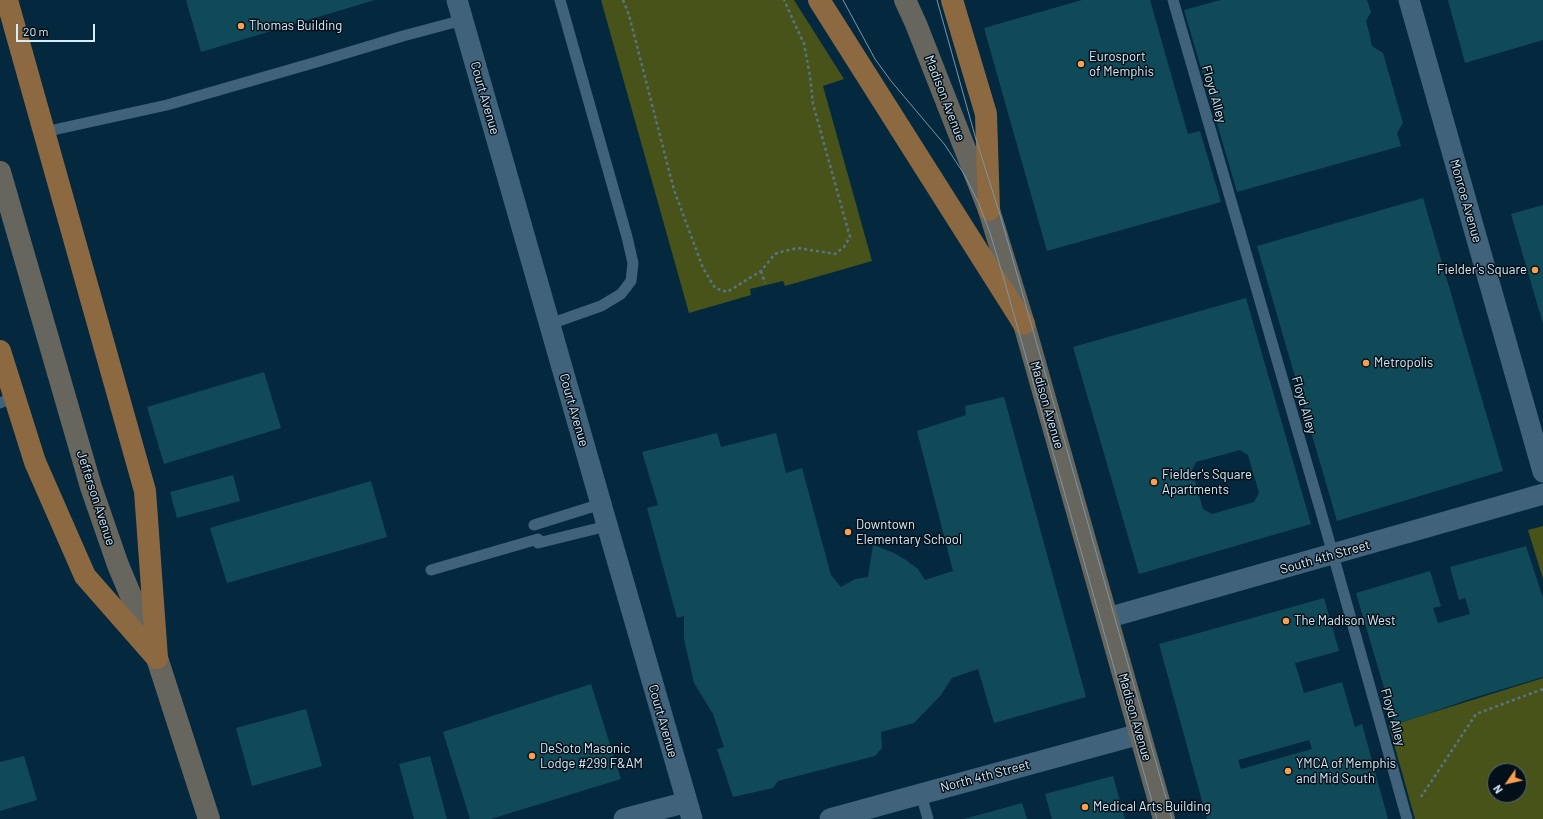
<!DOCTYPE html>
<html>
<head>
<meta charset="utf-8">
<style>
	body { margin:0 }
	#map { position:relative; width:1543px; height:819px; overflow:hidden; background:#04283d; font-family:Barlow,sans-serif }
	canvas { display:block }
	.north { position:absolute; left:1487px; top:763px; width:40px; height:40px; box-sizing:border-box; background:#031019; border:1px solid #586872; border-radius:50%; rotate:236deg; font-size:11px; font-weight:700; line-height:16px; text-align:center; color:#d7ebf8 }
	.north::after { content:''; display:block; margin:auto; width:14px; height:18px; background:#fa9f4f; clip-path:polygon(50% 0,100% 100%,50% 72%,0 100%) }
	.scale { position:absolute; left:16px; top:24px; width:79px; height:18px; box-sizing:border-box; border:2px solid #d7ebf8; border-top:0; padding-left:5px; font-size:12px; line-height:14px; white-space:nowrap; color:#d7ebf8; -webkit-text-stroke:3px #031019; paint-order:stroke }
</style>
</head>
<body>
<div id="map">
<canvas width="1543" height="819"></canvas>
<div class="north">N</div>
<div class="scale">20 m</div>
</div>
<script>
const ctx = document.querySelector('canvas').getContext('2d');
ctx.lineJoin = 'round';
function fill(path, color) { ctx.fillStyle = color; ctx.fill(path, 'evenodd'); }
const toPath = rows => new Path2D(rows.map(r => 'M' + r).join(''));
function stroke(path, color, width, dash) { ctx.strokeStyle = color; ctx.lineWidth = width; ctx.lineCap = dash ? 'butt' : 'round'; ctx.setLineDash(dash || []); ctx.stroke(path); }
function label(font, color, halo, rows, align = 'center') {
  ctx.font = font + ' Barlow,sans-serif'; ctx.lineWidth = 3; ctx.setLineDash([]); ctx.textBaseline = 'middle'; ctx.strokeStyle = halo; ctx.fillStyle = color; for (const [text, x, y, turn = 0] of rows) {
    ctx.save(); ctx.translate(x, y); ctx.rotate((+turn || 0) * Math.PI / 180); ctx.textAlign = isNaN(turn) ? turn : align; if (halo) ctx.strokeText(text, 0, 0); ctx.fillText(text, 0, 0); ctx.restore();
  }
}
fill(toPath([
	[601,0,794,0,844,79,823,86,872,261,785,286,783,281,750,289,751,295,689,313],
	[1543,526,1543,579,1528,530],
	[1543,678,1543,819,1415,819,1389,726],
	[1495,771,1519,771,1519,795,1495,795]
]), '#48531a');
fill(toPath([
	[186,0,375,0,201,52],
	[1082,0,1150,0,1188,134,1200,131,1221,202,1047,251,984,28],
	[1221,0,1367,0,1371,12,1366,21,1370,37,1372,46,1383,53,1403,123,1397,133,1401,146,1237,192,1184,10],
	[1448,0,1543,0,1543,40,1465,63],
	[1423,198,1503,471,1337,521,1257,246],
	[1543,205,1543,324,1511,214],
	[1246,298,1311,524,1139,574,1073,347],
	[1240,450,1248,455,1259,493,1254,502,1212,514,1203,509,1192,470,1196,462],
	[264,372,281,428,164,464,147,407],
	[1004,397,1086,697,994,723,978,669,952,678,941,695,914,723,881,732,882,748,875,756,778,781,773,788,733,797,717,749,724,747,713,714,694,683,684,639,684,616,677,618,647,508,658,505,642,452,717,433,721,447,776,433,786,473,802,468,831,575,841,587,855,579,868,577,873,545,892,552,906,560,918,569,925,580,953,571,917,431,966,415,965,406],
	[233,475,240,501,177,518,170,492],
	[371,481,387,537,227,583,210,528],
	[1526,546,1543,598,1543,677,1470,699,1395,725,1356,593,1430,571,1441,606,1433,608,1438,623,1470,614,1465,598,1459,600,1450,567],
	[1324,598,1339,651,1295,663,1304,693,1342,682,1355,727,1362,724,1388,819,1207,819,1159,644],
	[1309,740,1312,749,1241,769,1238,760],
	[591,684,621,779,491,819,470,819,443,732],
	[306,709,322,766,252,786,236,728],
	[24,756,37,800,0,811,0,762],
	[430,756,447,819,414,819,399,764],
	[1113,776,1125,819,1052,819,1045,794],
	[1022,803,1027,819,964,819]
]), '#104a58');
stroke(toPath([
	[623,0,629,15,674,190,703,268,715,288,727,292,761,271,775,254,784,251,798,248,835,254,844,247,850,237,813,104,810,76,804,44,784,0],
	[761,271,765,283],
	[1421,797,1476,714,1543,689]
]), '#567486', 2.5, [3, 3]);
stroke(toPath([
	[1173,0,1325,526,1407,819],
	[44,132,167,105,320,61,403,36,463,20],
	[550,324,601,306,621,294,631,281,633,263,627,237,560,0],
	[0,403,14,397],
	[534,525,601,504],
	[538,543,607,526],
	[431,570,538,539],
	[921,794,928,819]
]), '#40637b', 11);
stroke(toPath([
	[457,0,601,504,692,819],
	[1409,0,1543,472],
	[1107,618,1543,494],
	[624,819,687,802],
	[830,819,1140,734]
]), '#40637b', 21);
stroke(toPath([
	[905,0,916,24,989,210,1024,324,1164,819],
	[0,172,91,487,118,565,157,658,209,819]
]), '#66665e', 22);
stroke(toPath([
	[7,0,145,491,157,658],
	[819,0,1024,324],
	[952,0,986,114,989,210],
	[0,351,35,462,85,576,157,658]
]), '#8c6941', 22);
stroke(toPath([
	[843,0,875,59,891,81,945,145,964,174,979,204,990,233,1003,276,1157,819],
	[937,0,975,136,1001,218,1172,819]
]), '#7b96a7', 1);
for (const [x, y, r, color] of [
	[241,26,4,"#fa9f4f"],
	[1081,64,4,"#fa9f4f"],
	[1535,270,4,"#fa9f4f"],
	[1366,363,4,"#fa9f4f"],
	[1154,482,4,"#fa9f4f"],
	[848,532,4,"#fa9f4f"],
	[1286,621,4,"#fa9f4f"],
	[532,756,4,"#fa9f4f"],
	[1288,771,4,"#fa9f4f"],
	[1085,807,4,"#fa9f4f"]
]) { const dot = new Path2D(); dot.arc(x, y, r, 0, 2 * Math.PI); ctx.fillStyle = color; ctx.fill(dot); stroke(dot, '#031019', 1.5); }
label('13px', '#d7ebf8', '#031019', [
	["Thomas Building",249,26],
	["Eurosport",1089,57],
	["of Memphis",1089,72],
	["Fielder's Square",1527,270,"right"],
	["Metropolis",1374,363],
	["Fielder's Square",1162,475],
	["Apartments",1162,490],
	["Downtown",856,525],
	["Elementary School",856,540],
	["The Madison West",1294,621],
	["DeSoto Masonic",540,749],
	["Lodge #299 F&AM",540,764],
	["YMCA of Memphis",1296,764],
	["and Mid South",1296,779],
	["Medical Arts Building",1093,807]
], 'left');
label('13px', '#d7ebf8', '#031019', [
	["Floyd Alley",1214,94,74],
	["Court Avenue",485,98,74],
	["Madison Avenue",945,98,69],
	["Monroe Avenue",1466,201,74],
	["Madison Avenue",1047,405,74],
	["Floyd Alley",1304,405,74],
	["Court Avenue",574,410,74],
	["Jefferson Avenue",96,498,72],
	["South 4th Street",1325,557,-16],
	["Madison Avenue",1135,717,74],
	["Floyd Alley",1393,717,74],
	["Court Avenue",663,721,74],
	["North 4th Street",985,776,-15]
]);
</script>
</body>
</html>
